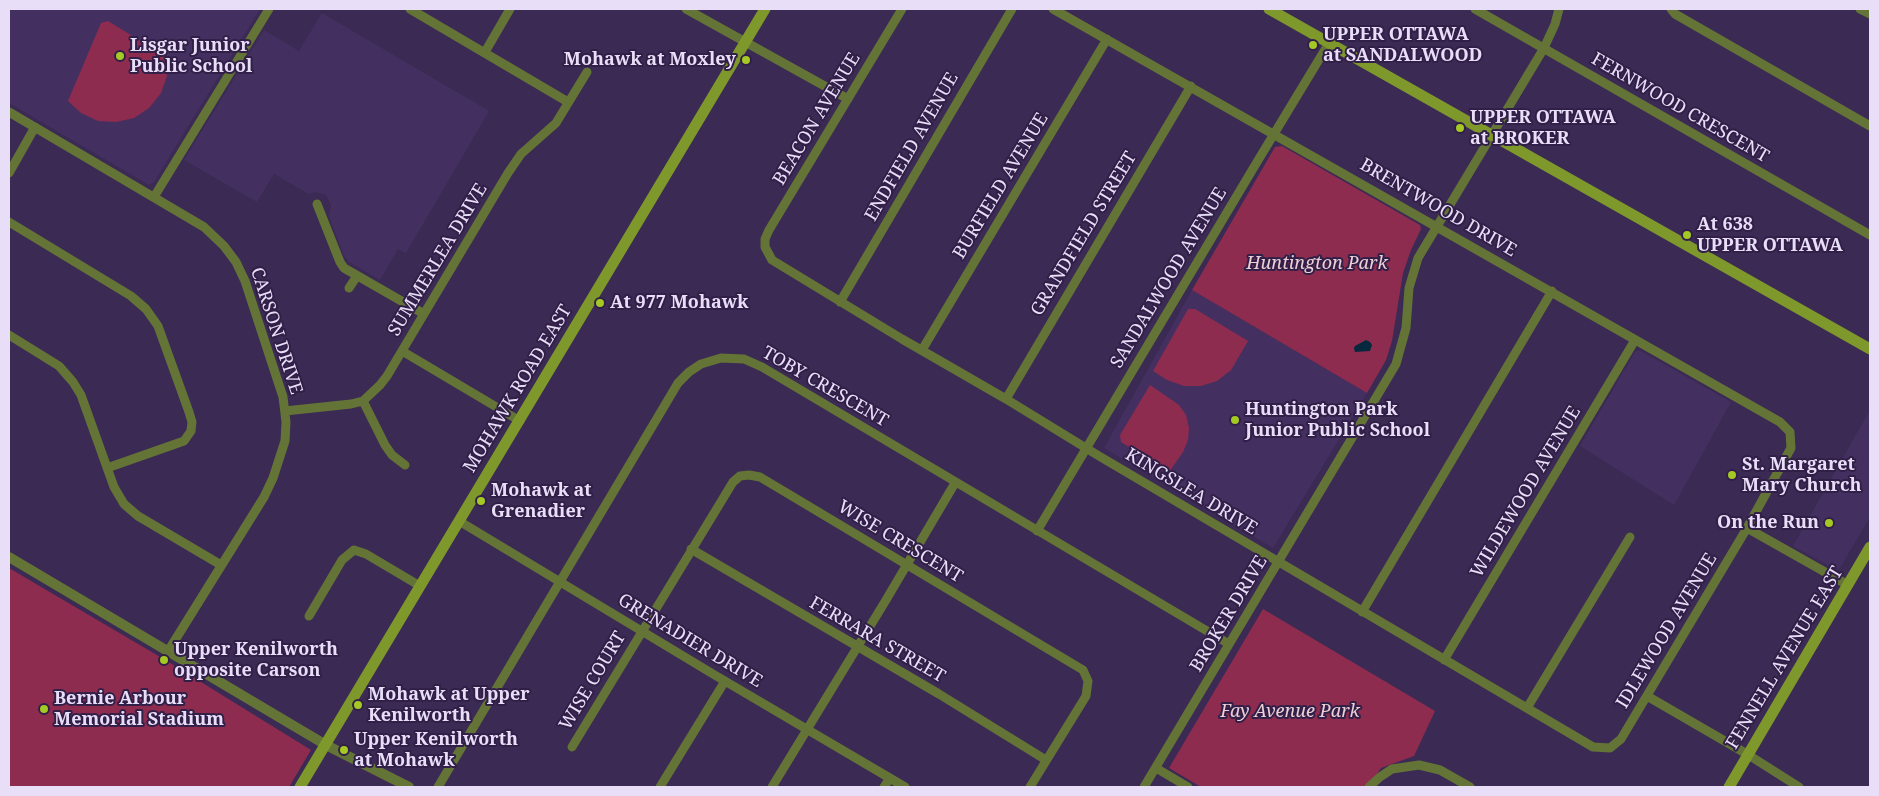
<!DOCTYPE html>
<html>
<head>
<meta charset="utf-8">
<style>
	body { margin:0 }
	#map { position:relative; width:1879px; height:796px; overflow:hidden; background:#3b2a53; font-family:"Noto Serif",serif }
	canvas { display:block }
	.frame { position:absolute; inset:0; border:10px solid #e8def8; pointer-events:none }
</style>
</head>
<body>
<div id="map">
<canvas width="1879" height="796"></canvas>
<div class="frame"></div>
</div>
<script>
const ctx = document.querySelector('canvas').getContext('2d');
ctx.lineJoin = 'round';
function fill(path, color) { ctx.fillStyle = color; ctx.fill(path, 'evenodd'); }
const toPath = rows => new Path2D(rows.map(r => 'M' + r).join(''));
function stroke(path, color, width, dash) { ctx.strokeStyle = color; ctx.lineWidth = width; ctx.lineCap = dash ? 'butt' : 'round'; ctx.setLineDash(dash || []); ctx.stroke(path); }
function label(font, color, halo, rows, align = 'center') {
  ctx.font = font + ' "Noto Serif",serif'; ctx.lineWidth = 4; ctx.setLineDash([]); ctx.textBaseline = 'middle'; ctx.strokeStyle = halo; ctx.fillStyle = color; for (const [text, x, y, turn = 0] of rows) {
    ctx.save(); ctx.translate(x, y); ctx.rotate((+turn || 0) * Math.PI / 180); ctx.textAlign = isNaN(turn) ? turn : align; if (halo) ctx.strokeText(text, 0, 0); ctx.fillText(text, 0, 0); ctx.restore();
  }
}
fill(toPath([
	[9,9,260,9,154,182,149,185,9,103],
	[322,13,489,111,406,253,398,249,380,280,349,262,344,256,329,216,331,205,326,195,315,192,309,194,274,174,257,202,184,160,264,30,299,51],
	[1192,290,1367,393,1273,548,1104,448],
	[1639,350,1731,402,1674,505,1580,446,1635,352],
	[1870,410,1870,517,1841,566,1838,569,1833,568,1793,546]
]), '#443060');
fill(toPath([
	[108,21,168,58,167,76,161,93,149,108,134,118,116,122,98,121,81,113,68,101,101,23],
	[1282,146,1420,225,1421,229,1411,250,1403,273,1392,341,1386,360,1367,393,1192,290,1275,147],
	[1188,309,1195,309,1248,341,1231,370,1217,381,1201,386,1184,386,1167,380,1153,371],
	[1150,385,1179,405,1186,415,1189,428,1188,440,1183,452,1169,472,1121,442,1120,435],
	[9,568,167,661,311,750,289,787,9,787],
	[1263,609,1435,711,1414,756,1381,768,1368,787,1201,787,1169,768]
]), '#8e2c4f');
fill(toPath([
	[1366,340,1370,342,1372,345,1370,351,1355,352,1354,348,1355,346]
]), '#06283d');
stroke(toPath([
	[410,9,568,102],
	[686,9,848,99],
	[902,9,769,230,765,239,765,247,772,260,902,339,1006,399,1099,456,1593,747,1610,748,1621,739,1747,528,1791,448,1790,432,1780,422,1053,9],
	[1475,9,1870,235],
	[1671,9,1675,14,1870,126],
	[1860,9,1870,14],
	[485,52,510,9],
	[9,112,204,227,224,246,236,262,245,281,283,397,286,422,285,441,273,478,264,497,167,653],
	[9,173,35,127],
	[154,197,269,9],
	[317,204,340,262,344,268,424,314],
	[9,222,131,296,146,309,158,326,189,412,192,422,191,431,184,441,107,468],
	[349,288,357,276],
	[840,302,1012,9],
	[9,335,59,366,73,382,81,395,114,487,124,504,138,516,221,565],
	[922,350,1107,39],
	[402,351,520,421],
	[1006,399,1191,86],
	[363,401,385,445,392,455,405,465],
	[285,411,351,404,363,401,380,385,387,376,508,173,521,154,556,123,587,72],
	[459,521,713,674,905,787],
	[1747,528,1848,585],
	[1037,531,1254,167,1329,43],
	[691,549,939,694,1046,760],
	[1362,612,1552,291],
	[309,616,342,560,354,550,366,554,420,586],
	[1444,660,1635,340],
	[1647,696,1747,754,1799,787],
	[1527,708,1630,537],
	[572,747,733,482,740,476,749,475,760,477,1083,670,1088,681,1086,696,1030,787],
	[1156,768,1188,787],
	[438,787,678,383,689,372,701,364,721,358,744,359,762,367,1229,644],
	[660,787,725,681],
	[772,787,886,600,955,483],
	[884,787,890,778],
	[1144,787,1396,364,1406,328,1409,288,1418,258,1544,48,1555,24,1559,9],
	[1369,787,1380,777,1392,769,1419,765,1440,770,1470,787]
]), '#637436', 9);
stroke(toPath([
	[9,557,326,745,409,787]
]), '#637436', 10);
stroke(toPath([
	[1269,9,1870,349],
	[300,787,765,9],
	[1729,787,1870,547]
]), '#7e982c', 11);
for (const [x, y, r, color] of [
	[1313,45,5,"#a4c824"],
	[120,56,5,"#a4c824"],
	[746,60,5,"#a4c824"],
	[1460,128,5,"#a4c824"],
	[1687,235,5,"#a4c824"],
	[600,303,5,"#a4c824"],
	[1235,420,5,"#a4c824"],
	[1732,475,5,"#a4c824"],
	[481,501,5,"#a4c824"],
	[1829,523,5,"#a4c824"],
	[164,660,5,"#a4c824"],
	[358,705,5,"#a4c824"],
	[44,709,5,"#a4c824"],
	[344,750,5,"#a4c824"]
]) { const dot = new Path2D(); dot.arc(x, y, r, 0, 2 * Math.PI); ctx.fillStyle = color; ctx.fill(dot); stroke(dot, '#311f48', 2); }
label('bold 18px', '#e8def8', '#311f48', [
	["UPPER OTTAWA",1323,35],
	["at SANDALWOOD",1323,56],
	["Lisgar Junior",130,46],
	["Public School",130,67],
	["Mohawk at Moxley",736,60,"right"],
	["UPPER OTTAWA",1470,118],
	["at BROKER",1470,139],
	["At 638",1697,225],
	["UPPER OTTAWA",1697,246],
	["At 977 Mohawk",610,303],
	["Huntington Park",1245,410],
	["Junior Public School",1245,431],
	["St. Margaret",1742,465],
	["Mary Church",1742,486],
	["Mohawk at",491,491],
	["Grenadier",491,512],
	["On the Run",1819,523,"right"],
	["Upper Kenilworth",174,650],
	["opposite Carson",174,671],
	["Mohawk at Upper",368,695],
	["Kenilworth",368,716],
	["Bernie Arbour",54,699],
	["Memorial Stadium",54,720],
	["Upper Kenilworth",354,740],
	["at Mohawk",354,761]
], 'left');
label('18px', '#e8def8', '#311f48', [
	["FERNWOOD CRESCENT",1680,108,30],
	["BEACON AVENUE",817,119,-59],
	["ENDFIELD AVENUE",912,147,-60],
	["BURFIELD AVENUE",1001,186,-59],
	["BRENTWOOD DRIVE",1438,208,30],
	["GRANDFIELD STREET",1084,234,-59],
	["SUMMERLEA DRIVE",438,260,-59],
	["SANDALWOOD AVENUE",1169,278,-59],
	["CARSON DRIVE",276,331,72],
	["TOBY CRESCENT",825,387,30],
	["MOHAWK ROAD EAST",518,389,-59],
	["KINGSLEA DRIVE",1191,492,31],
	["WILDEWOOD AVENUE",1526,492,-59],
	["WISE CRESCENT",900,542,31],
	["BROKER DRIVE",1229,614,-59],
	["IDLEWOOD AVENUE",1667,631,-59],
	["FERRARA STREET",877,640,30],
	["GRENADIER DRIVE",690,641,31],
	["FENNELL AVENUE EAST",1785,658,-59],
	["WISE COURT",593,681,-59]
]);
label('italic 18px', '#edcfd6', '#311f48', [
	["Huntington Park",1317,264],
	["Fay Avenue Park",1290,712]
]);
</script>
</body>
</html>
